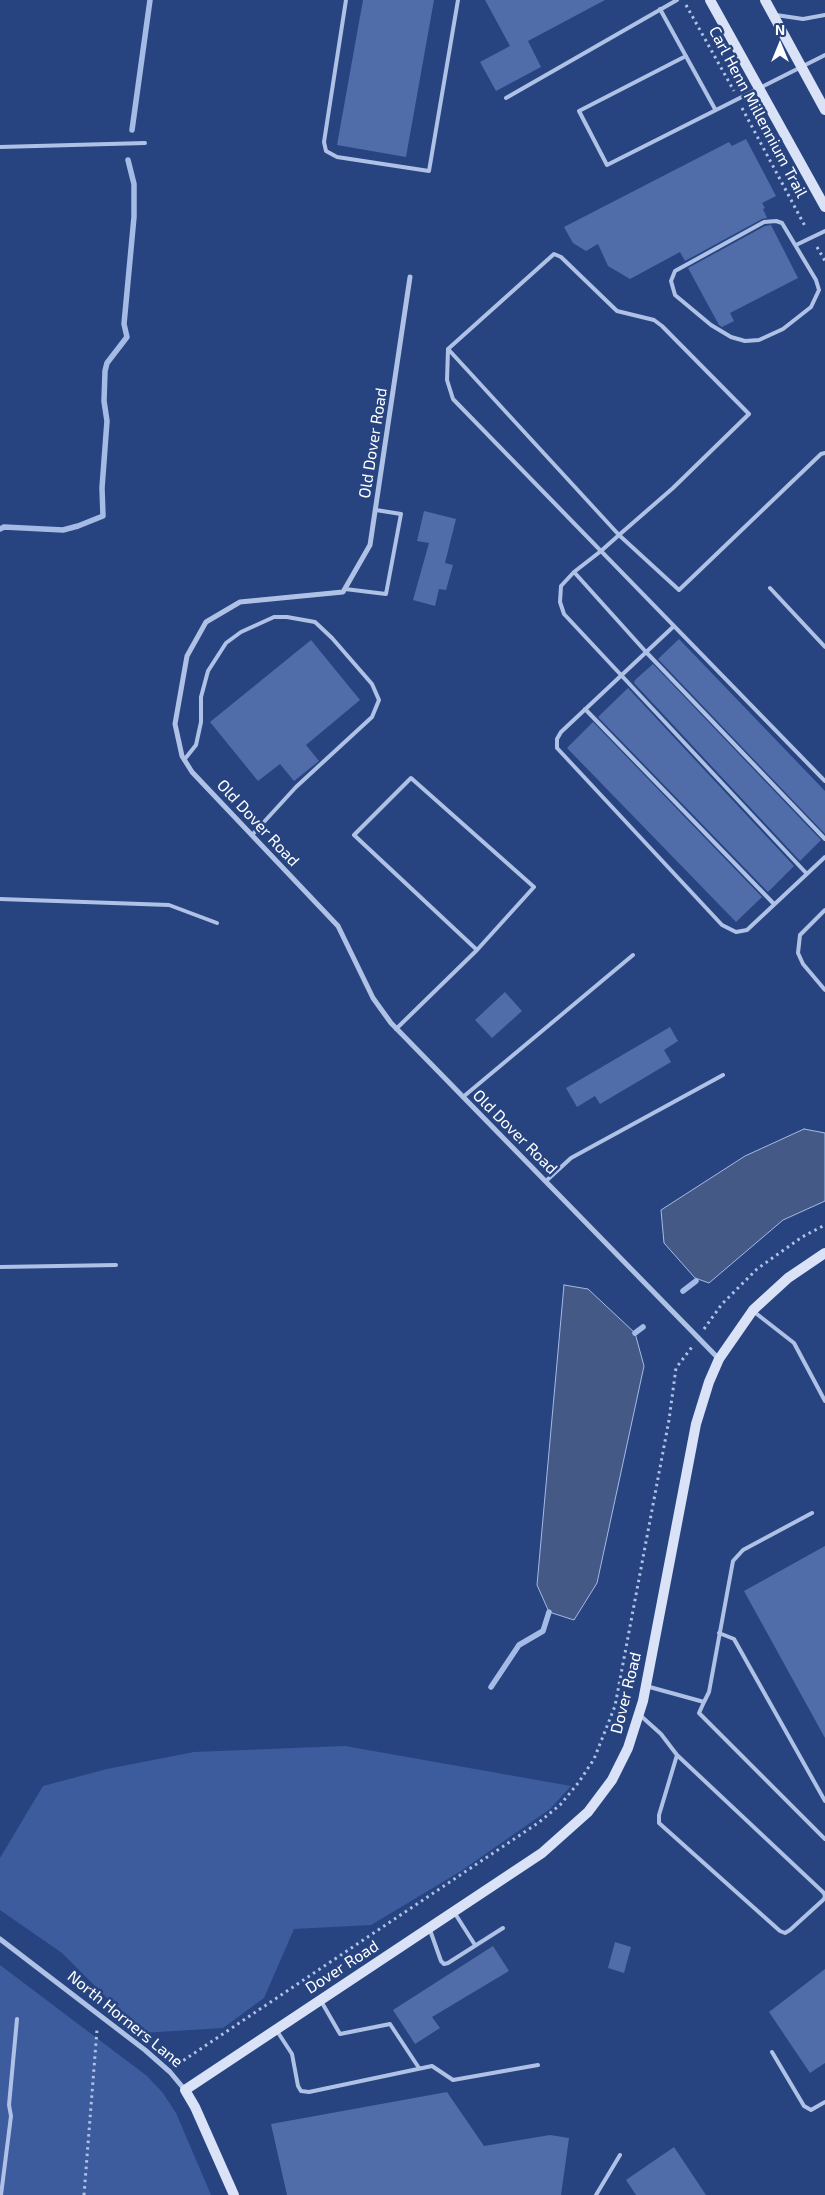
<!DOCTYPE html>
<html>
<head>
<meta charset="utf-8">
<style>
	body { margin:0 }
	#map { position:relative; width:825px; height:2195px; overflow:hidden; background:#274481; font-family:"Exo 2",sans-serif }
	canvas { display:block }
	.north { position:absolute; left:755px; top:20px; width:50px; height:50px; -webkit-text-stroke:4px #274481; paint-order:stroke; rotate:0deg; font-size:14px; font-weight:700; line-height:20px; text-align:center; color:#fff }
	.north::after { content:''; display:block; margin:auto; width:18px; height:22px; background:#fff; clip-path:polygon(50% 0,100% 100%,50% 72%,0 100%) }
</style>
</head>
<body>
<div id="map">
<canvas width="825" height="2195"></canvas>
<div class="north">N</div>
</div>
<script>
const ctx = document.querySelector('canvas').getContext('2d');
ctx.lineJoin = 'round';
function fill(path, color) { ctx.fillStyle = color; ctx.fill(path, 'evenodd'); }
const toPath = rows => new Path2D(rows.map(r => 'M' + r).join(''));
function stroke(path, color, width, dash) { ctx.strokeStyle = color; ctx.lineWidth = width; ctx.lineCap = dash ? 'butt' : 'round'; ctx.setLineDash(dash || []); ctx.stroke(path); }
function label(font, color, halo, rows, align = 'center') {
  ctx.font = font + ' "Exo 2",sans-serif'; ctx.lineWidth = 5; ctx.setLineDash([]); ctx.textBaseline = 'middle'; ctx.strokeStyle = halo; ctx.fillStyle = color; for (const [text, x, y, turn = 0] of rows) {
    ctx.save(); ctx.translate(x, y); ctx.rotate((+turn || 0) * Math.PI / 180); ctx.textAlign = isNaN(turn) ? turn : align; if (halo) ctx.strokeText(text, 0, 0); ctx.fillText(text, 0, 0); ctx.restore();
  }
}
fill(toPath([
	[345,1746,571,1786,550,1809,461,1871,371,1925,294,1929,264,1998,223,2028,142,2033,62,1953,0,1910,0,1858,43,1786,107,1769,194,1752],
	[0,1965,147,2076,163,2093,176,2113,211,2195,0,2195]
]), '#3c5c9e');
const water = toPath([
	[804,1129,825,1133,825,1201,783,1220,709,1283,695,1278,664,1243,661,1210,745,1156,804,1129],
	[564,1285,588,1289,635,1333,644,1366,597,1583,574,1620,549,1612,537,1585,564,1285]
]);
fill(water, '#455986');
stroke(water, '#a4bbe6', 1);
stroke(toPath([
	[132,130,150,0],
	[0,529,4,527,63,530,78,526,103,516,102,488,107,421,104,401,105,371,107,363,127,337,124,324,134,217,134,184,128,160],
	[683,1291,696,1281],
	[635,1333,643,1327],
	[491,1687,519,1645,543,1631,549,1612]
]), '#a4bbe6', 5.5);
fill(toPath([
	[363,0,434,0,406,157,337,145],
	[485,0,605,0,528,41,541,67,496,91,480,62,510,46],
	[746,139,776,196,762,203,765,208,763,209,767,218,762,219,685,261,680,252,630,279,608,266,598,244,586,251,573,243,564,227,729,142,732,146],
	[771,225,798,278,730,313,734,321,722,327,719,325,688,268,765,226],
	[424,511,456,519,445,563,453,565,446,590,439,589,435,606,413,600,429,543,417,541],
	[679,639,825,791,825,834,658,659],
	[311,640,360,700,306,745,319,761,294,781,280,764,258,781,210,722],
	[653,664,821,840,800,861,634,683,635,680],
	[628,688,794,866,768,892,598,717],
	[593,722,762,897,736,922,567,748],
	[505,992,522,1011,492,1038,475,1020],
	[670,1027,678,1041,664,1050,671,1062,600,1104,595,1096,577,1107,566,1088],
	[825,1546,825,1738,744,1591],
	[615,1942,631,1947,624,1973,608,1968],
	[493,1946,509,1971,432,2017,440,2028,415,2044,393,2010],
	[825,1969,825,2063,810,2073,769,2012],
	[447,2092,484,2146,550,2135,569,2138,561,2195,287,2195,271,2124],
	[674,2147,706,2195,636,2195,626,2180]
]), '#506daa');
stroke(toPath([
	[686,5,734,91],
	[742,108,806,228],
	[817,247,825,261],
	[704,1329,722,1304,757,1269,802,1237,825,1225],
	[178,2064,538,1823,560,1805,579,1782,594,1759,615,1706,669,1420,676,1368,692,1347],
	[84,2195,97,2030]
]), '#afc2e6', 3, [2.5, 4]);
stroke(toPath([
	[346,0,324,142,326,151,337,157,429,171,458,0],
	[660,9,715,109],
	[776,15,803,19,825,15],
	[686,56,579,111,607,165,825,55],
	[506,98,677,0],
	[0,147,145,143],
	[776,221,782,223,816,280,819,290,811,307,783,329,759,340,745,341,731,337,711,325,675,295,671,281,675,271,764,222,776,221],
	[796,245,825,231],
	[448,349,447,380,453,399,825,781],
	[574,572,646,652,825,839],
	[770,588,825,647],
	[345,589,386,594,401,514,376,510],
	[674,626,561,732,557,739,557,748,722,925,736,932,747,930,825,857],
	[585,709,774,904],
	[184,760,196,745,201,722,201,697,208,671,226,643,241,632,274,617,287,617,315,622,332,638,372,684,379,700,372,717,296,787,252,835],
	[807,874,564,614,560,602,561,586,574,572,601,551,619,535,673,488,749,414,662,326,654,320,617,311,561,257,554,254,448,349,619,535,679,590,821,454,825,453],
	[0,899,169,905,217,923],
	[825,910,800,935,798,953,803,964,825,990],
	[396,1029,477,950,534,887,411,778,354,835,477,950],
	[463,1097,633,955],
	[546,1181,571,1158,723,1075],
	[0,1267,116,1265],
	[753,1311,794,1343,825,1401],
	[719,1633,734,1639,825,1801],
	[646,1686,704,1702,709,1692,733,1561,743,1550,812,1513],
	[704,1702,699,1713,825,1839],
	[641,1716,661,1734,677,1755,824,1893,825,1897,823,1900,790,1930,785,1933,780,1931,659,1823,659,1815,677,1755],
	[454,1912,475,1945],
	[430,1930,441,1961,444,1964,448,1963,503,1928],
	[321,2001,340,2034,390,2024,419,2068],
	[277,2031,292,2054,298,2086,301,2091,309,2092,432,2066,453,2080,538,2065],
	[772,2052,804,2106,811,2110,825,2102],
	[1,2195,11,2116,9,2105,17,2019],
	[596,2195,620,2155]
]), '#afc2e6', 4);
stroke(toPath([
	[410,277,370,545,343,592,240,602,206,622,187,656,175,724,182,756,192,772,338,926,373,998,391,1023,719,1359],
	[0,1939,145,2050,170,2072,185,2090]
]), '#afc2e6', 5);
stroke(toPath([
	[710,0,825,207],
	[765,0,825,110],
	[234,2195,195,2107,185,2090,542,1853,588,1812,612,1780,628,1748,643,1701,696,1424,709,1382,719,1359,753,1310,788,1278,825,1253]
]), '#d9e2f6', 10);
label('16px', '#fff', '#274481', [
	["Carl Henn Millennium Trail",758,112,62],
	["Old Dover Road",373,443,-81],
	["Old Dover Road",258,823,47],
	["Old Dover Road",515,1132,45],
	["Dover Road",626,1693,-76],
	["Dover Road",342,1967,-33],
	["North Horners Lane",125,2019,39]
]);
</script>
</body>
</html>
